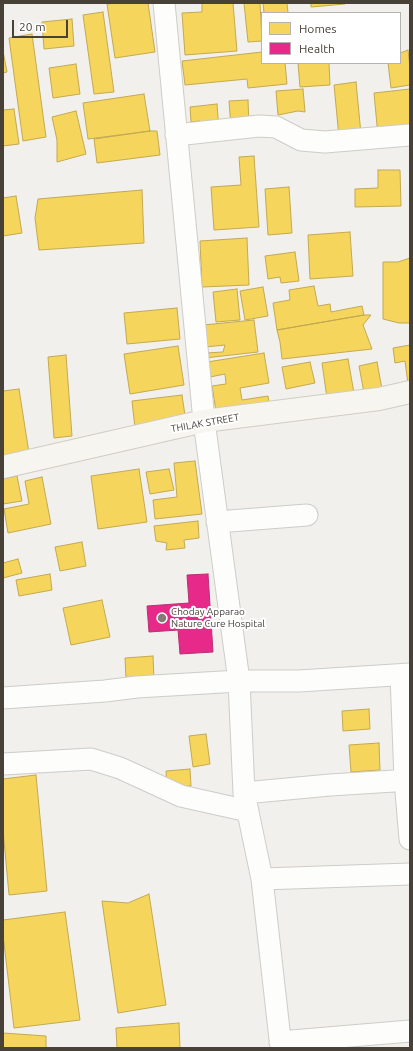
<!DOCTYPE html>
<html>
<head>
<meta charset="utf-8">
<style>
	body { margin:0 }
	#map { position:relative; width:413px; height:1051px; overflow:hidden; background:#f1f0ec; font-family:Ubuntu,sans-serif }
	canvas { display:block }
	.frame { position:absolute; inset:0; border:4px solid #474138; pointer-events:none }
	.legend { position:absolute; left:261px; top:12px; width:140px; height:52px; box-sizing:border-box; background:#fff; border:1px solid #b5b3af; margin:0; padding:5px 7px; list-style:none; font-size:12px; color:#474138 }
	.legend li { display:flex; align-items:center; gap:8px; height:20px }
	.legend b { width:20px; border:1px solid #b5b3af }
	.scale { position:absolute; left:12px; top:20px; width:56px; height:18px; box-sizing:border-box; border:2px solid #474138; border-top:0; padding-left:5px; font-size:12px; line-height:14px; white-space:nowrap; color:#474138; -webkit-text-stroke:3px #fff; paint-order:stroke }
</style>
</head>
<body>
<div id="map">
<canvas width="413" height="1051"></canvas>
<div class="frame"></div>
<ul class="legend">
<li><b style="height:11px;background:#f6d55c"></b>Homes</li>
<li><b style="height:11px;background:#e7298a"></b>Health</li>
</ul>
<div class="scale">20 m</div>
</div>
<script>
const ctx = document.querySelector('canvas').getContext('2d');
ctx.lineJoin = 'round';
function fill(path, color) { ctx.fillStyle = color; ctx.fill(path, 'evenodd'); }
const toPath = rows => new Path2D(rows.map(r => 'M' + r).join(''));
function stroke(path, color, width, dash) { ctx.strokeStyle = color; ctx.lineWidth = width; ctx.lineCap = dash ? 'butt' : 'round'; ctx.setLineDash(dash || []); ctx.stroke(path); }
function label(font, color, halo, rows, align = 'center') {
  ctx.font = font + ' Ubuntu,sans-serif'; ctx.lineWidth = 4; ctx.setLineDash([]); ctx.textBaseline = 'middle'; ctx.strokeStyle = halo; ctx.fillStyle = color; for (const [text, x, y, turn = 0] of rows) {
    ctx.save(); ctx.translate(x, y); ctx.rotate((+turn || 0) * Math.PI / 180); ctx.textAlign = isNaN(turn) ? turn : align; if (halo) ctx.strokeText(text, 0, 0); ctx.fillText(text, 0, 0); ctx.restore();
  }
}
const homes = toPath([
	[116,3,148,3,155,52,115,58,107,4,116,3],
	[202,3,233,3,237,51,185,55,182,13,202,12,202,3],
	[244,3,260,3,262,41,248,42,244,3],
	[263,3,287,3,288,13,264,13,263,3],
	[311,3,345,3,345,4,311,7,311,3],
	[103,12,114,92,94,94,83,15,103,12],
	[72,19,74,46,44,49,42,22,72,19],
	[32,34,46,137,23,141,9,38,32,34],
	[408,50,410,68,410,85,391,88,388,63,400,63,400,53,408,50],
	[3,51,7,72,3,73,3,51],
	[262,52,262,63,285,63,287,84,248,88,247,79,185,85,182,61,262,52],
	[298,63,329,63,330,85,300,87,298,63],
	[76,64,80,94,53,98,49,68,76,64],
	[356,82,361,134,339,137,334,85,356,82],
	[303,89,305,112,298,111,278,115,276,91,303,89],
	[410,89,410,133,378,136,374,93,410,89],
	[144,94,150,131,88,139,83,103,144,94],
	[248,100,249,125,231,127,229,101,248,100],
	[217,104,219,130,201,132,200,121,191,122,190,107,217,104],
	[14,109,19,144,3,146,3,110,14,109],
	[76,111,86,154,57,162,57,140,52,117,76,111],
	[150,131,157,131,160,155,97,163,94,139,150,131],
	[254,156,259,227,214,230,211,187,241,185,239,157,254,156],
	[378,170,400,170,401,206,355,207,355,189,378,188,378,170],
	[289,187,292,233,268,235,265,189,289,187],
	[142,190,144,243,39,250,35,218,38,199,142,190],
	[16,196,22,233,3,236,3,198,16,196],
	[350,232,353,276,310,279,308,235,350,232],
	[247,238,249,285,202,287,200,241,247,238],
	[295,252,299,281,281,283,280,277,268,279,265,256,295,252],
	[410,258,410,323,399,323,383,319,383,262,398,262,410,258],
	[314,286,318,306,330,304,331,312,362,306,364,315,277,330,273,303,290,300,289,290,314,286],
	[263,287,268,316,245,320,240,291,263,287],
	[237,289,240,320,216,322,213,292,237,289],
	[177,308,180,339,127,344,124,313,177,308],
	[364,315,371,315,363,325,372,349,282,359,280,342,277,330,364,315],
	[254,320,258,352,205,358,206,353,223,352,225,345,205,347,203,325,254,320],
	[410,345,410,383,408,384,405,361,395,363,393,348,410,345],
	[178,346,184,385,130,394,124,354,178,346],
	[264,353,269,383,240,388,242,400,268,396,270,408,217,417,212,386,226,384,225,374,210,377,207,362,264,353],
	[66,355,72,436,54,438,48,357,66,355],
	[348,359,354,393,327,398,322,363,348,359],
	[310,362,315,383,286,389,282,367,310,362],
	[377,362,382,389,364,393,359,366,377,362],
	[19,389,29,453,3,457,3,391,19,389],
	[182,395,186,422,135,428,132,401,182,395],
	[195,461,202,514,155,519,153,500,177,497,174,463,195,461],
	[139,469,147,522,98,529,91,476,139,469],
	[169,469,174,490,150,494,146,472,169,469],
	[17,476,22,501,3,504,3,479,17,476],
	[42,477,51,524,8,533,4,509,29,504,25,481,42,477],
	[198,521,199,538,184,540,185,548,166,550,167,543,156,541,154,526,198,521],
	[82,542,86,566,60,571,55,547,82,542],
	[18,559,22,573,3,578,3,563,18,559],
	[50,574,52,590,19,596,16,580,50,574],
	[102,600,110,637,71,645,63,608,102,600],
	[153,656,154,678,126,679,125,658,153,656],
	[369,709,370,729,343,731,342,711,369,709],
	[206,734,210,764,193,767,189,736,206,734],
	[379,743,380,770,351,772,349,745,379,743],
	[190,769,191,786,167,787,166,771,190,769],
	[36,775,47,891,9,895,3,830,3,779,36,775],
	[149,894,166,1005,118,1013,102,901,128,903,149,894],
	[65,912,80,1020,14,1028,3,935,3,920,65,912],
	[179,1023,180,1048,117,1048,116,1028,179,1023],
	[3,1033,46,1036,46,1048,3,1048,3,1033]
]);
fill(homes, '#f6d55c');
stroke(homes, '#c2a951', 1);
const health = toPath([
	[208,574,213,652,180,654,178,630,149,632,147,606,189,603,187,575,208,574]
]);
fill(health, '#e7298a');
stroke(health, '#b73071', 1);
const street = toPath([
	[164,3,204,421,239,681,244,793,262,879,281,1048],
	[176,135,259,126,276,127,301,140,325,142,410,135],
	[217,522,307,515],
	[401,675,405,780,410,839],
	[3,698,105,691,137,687,239,681,299,681,410,674],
	[3,764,91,759,120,768,181,796,248,811],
	[244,793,330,785,410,780],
	[262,879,410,874],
	[280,1042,410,1031]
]);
const secondary = toPath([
	[3,467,204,421,379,399,410,392]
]);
stroke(street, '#cdccc8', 23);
stroke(secondary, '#d0cdc3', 24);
stroke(street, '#fdfdfc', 21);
stroke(secondary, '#f6f5f0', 22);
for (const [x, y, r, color] of [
	[162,618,5,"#827e77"]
]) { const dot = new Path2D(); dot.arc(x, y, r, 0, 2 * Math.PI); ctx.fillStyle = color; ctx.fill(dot); stroke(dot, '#fff', 1.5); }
label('10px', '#474138', '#fff', [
	["THILAK STREET",205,423,-10]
]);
label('10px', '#474138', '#fff', [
	["Choday Apparao",171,612],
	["Nature Cure Hospital",171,624]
], 'left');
</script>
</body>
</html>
